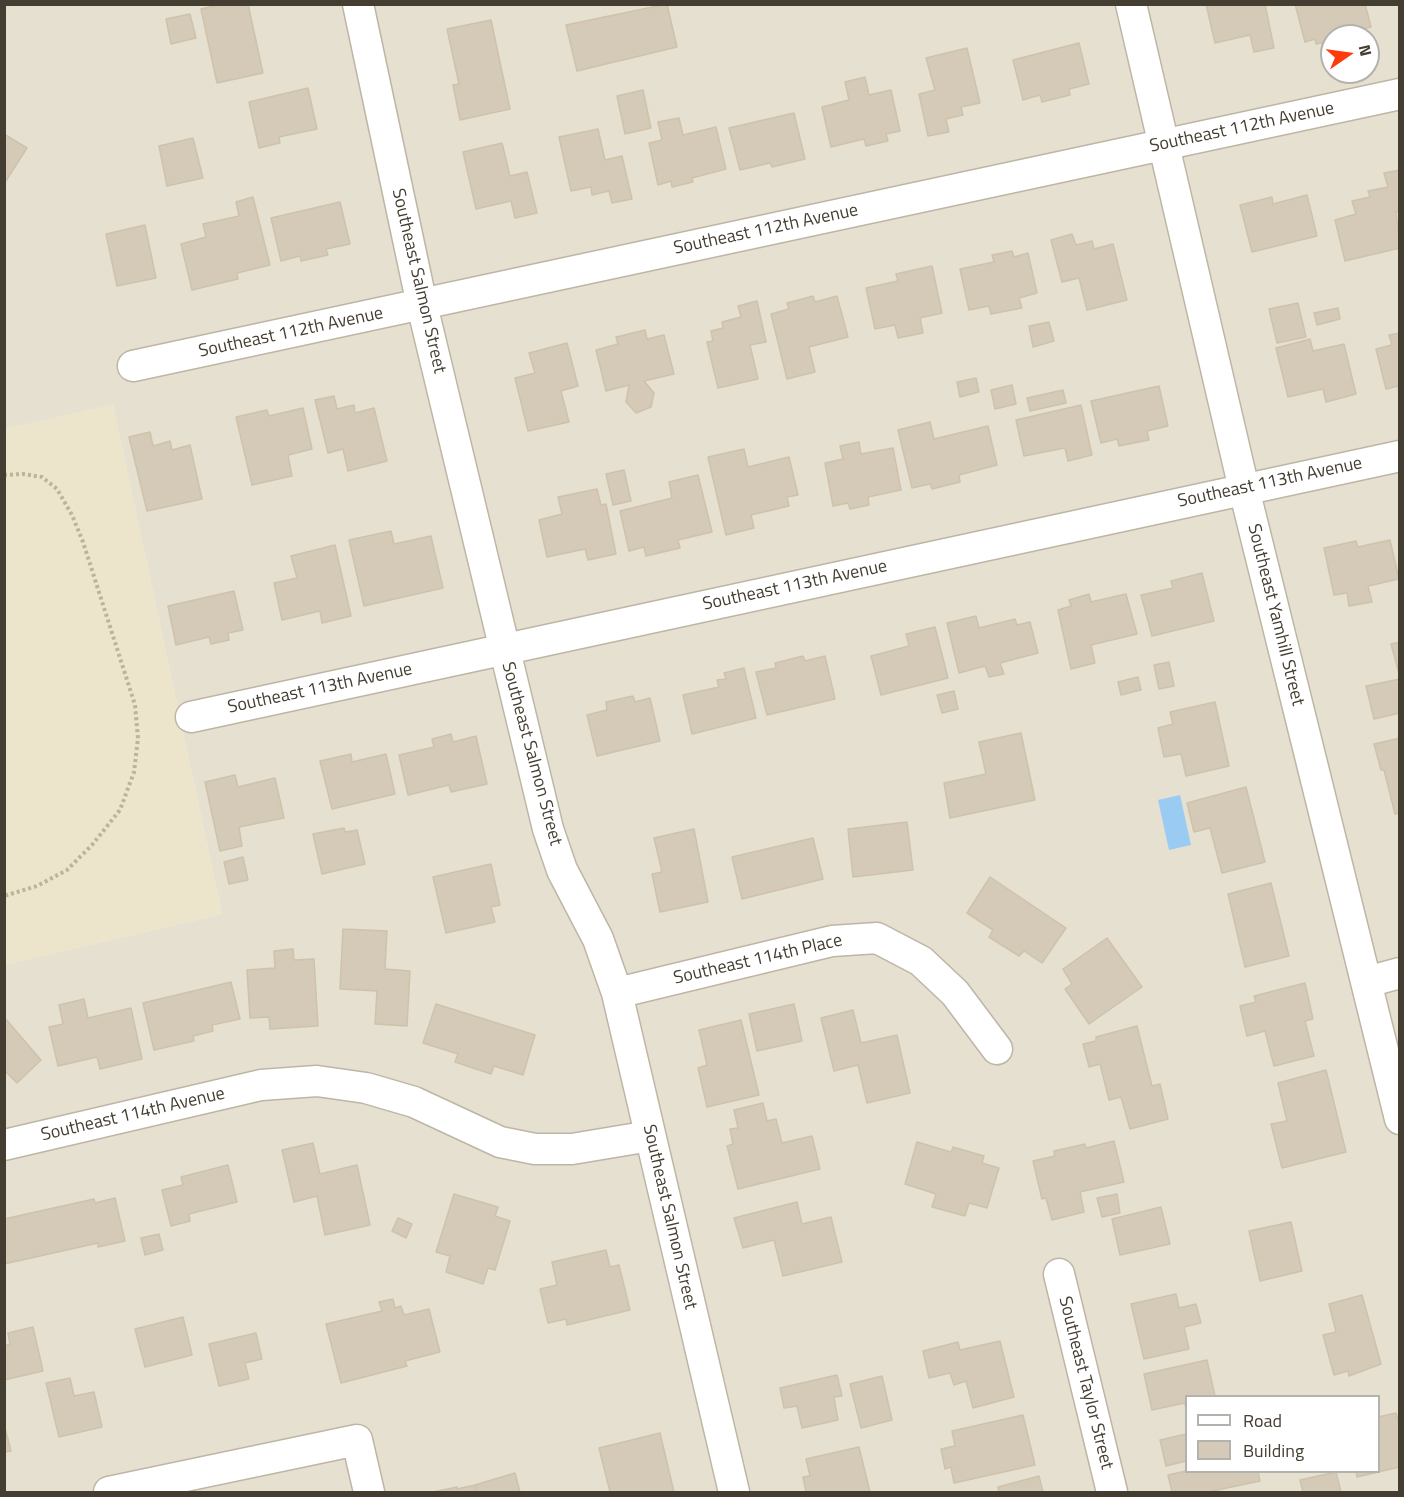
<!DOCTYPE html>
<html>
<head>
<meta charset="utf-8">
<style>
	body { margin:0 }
	#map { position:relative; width:1404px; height:1497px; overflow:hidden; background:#f2eee2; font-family:"Titillium Web",sans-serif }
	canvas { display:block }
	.frame { position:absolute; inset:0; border:6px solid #443e32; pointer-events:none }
	.legend { position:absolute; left:1185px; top:1395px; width:195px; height:78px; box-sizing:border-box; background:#fff; border:2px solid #b4b2ad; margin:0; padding:8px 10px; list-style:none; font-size:18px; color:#443e32 }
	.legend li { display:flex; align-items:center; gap:12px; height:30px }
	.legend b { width:30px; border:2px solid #b4b2ad }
	.north { position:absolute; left:1320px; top:24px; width:60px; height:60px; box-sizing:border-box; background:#fff; border:2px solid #b4b2ad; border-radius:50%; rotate:77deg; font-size:16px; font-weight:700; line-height:24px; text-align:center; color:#443e32 }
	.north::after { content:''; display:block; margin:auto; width:21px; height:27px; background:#ff3b0c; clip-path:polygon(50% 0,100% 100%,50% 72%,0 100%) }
</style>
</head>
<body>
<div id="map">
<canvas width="1404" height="1497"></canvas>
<div class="frame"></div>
<ul class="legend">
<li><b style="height:8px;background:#fff"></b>Road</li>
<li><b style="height:16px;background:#d4cab7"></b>Building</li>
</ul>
<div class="north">N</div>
</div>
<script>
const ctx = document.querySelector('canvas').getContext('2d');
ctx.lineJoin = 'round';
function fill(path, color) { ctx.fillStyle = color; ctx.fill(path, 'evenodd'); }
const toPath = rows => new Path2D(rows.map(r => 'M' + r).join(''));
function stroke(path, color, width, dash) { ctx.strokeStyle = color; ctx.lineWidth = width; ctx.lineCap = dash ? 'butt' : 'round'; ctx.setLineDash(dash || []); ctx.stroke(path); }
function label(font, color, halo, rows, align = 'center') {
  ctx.font = font + ' "Titillium Web",sans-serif'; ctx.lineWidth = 4.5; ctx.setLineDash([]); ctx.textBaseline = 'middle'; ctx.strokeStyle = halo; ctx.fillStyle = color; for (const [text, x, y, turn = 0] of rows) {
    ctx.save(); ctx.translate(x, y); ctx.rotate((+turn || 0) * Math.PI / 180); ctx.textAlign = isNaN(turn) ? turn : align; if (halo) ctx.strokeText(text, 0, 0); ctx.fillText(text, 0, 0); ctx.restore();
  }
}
fill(toPath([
	[5,5,1399,5,1399,1492,5,1492,4,965,222,914,113,405,5,429],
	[1332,36,1368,36,1368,72,1332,72],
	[1186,1396,1378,1396,1378,1472,1186,1472]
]), '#e6e0d0');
fill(toPath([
	[113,405,222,914,5,965,4,429]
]), '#ece4cb');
fill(toPath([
	[1180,795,1191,845,1169,850,1158,800]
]), '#9acbf3');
const building = toPath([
	[222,4,248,4,263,73,217,83,201,9,222,4],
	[667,4,677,47,577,71,566,25,667,4],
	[1206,4,1265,4,1274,48,1254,52,1250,35,1215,43,1206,4],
	[1295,4,1365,4,1371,27,1332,36,1332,41,1316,44,1315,39,1305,42,1295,4],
	[190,14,196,38,171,44,166,19,190,14],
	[491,20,510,109,460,120,453,85,459,84,447,29,491,20],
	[1079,43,1089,84,1069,89,1070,95,1042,102,1040,95,1023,100,1013,60,1079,43],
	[967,48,980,103,961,107,963,115,946,119,949,132,928,136,919,94,935,90,926,58,967,48],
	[865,77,869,95,891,90,900,131,886,134,888,141,866,146,864,139,831,147,822,107,849,100,845,82,865,77],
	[308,88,317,129,279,137,280,143,259,148,249,102,308,88],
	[643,90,651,128,625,134,617,96,643,90],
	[794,113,805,159,772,167,770,163,740,170,729,128,794,113],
	[679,118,683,135,716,127,726,169,692,178,693,182,672,187,671,181,658,185,649,143,662,140,658,122,679,118],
	[598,129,605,160,622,156,632,199,612,203,609,191,592,195,591,187,571,191,559,137,598,129],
	[4,134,27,148,4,184,4,134],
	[193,138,203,178,167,186,159,146,193,138],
	[502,143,510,176,527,172,537,213,515,218,511,201,476,209,463,152,502,143],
	[1400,170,1400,211,1396,212,1400,248,1345,261,1335,220,1356,214,1352,201,1370,197,1368,191,1388,187,1384,173,1400,170],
	[1307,195,1317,236,1252,252,1240,205,1272,197,1273,204,1307,195],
	[253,197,270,265,237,273,238,279,192,290,181,244,206,237,203,224,239,216,236,202,253,197],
	[340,202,350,244,326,249,328,255,301,261,300,256,281,261,271,218,340,202],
	[145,225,156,278,117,286,106,234,145,225],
	[1072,234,1076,245,1092,241,1094,249,1113,244,1127,300,1087,310,1079,278,1062,282,1051,240,1072,234],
	[1012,251,1014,257,1028,253,1037,293,1019,298,1022,308,991,314,989,306,969,310,960,269,994,262,992,255,1012,251],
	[932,266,942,313,920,318,923,333,898,338,895,325,875,329,866,288,898,281,896,274,932,266],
	[813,296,815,302,837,296,848,337,809,347,815,372,787,379,771,314,789,309,787,303,813,296],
	[757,301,766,342,750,345,758,379,718,388,707,342,713,341,711,331,723,328,722,322,741,317,738,306,757,301],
	[1298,303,1306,337,1277,343,1269,309,1298,303],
	[1338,308,1340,319,1317,325,1314,313,1338,308],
	[1049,322,1054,341,1033,347,1029,326,1049,322],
	[645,330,647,339,664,335,674,374,644,381,654,393,651,407,636,413,626,402,629,385,606,391,596,350,618,344,616,337,645,330],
	[1400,333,1400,395,1399,395,1398,386,1386,389,1376,349,1392,345,1389,335,1400,333],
	[1310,339,1313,351,1344,344,1356,394,1326,402,1323,389,1288,397,1276,348,1310,339],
	[567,343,578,386,561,391,569,422,528,431,515,378,535,373,529,353,567,343],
	[976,378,979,392,960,397,957,382,976,378],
	[1012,385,1016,404,995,409,991,390,1012,385],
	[1159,386,1168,426,1147,431,1149,440,1119,446,1117,439,1101,443,1091,401,1159,386],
	[1063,390,1066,403,1030,411,1027,398,1063,390],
	[334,396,337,409,354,405,355,413,374,408,387,461,348,471,343,449,328,453,315,400,334,396],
	[1081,405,1092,455,1068,461,1065,448,1024,456,1016,420,1081,405],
	[303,408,312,449,288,455,292,476,252,485,236,417,267,410,269,416,303,408],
	[930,422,934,439,988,426,997,465,959,475,960,482,932,489,930,484,912,488,898,430,930,422],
	[150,432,153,446,170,441,172,450,190,445,202,499,147,511,129,437,150,432],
	[859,442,861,454,893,448,901,490,868,497,869,505,850,509,848,503,833,506,825,463,843,459,840,446,859,442],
	[744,449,748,467,789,457,798,495,787,497,789,506,751,515,754,528,726,535,708,457,744,449],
	[624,470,631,501,613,505,606,474,624,470],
	[698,475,712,532,678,540,680,548,646,556,644,547,629,551,620,511,672,498,669,482,698,475],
	[597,489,601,505,606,504,616,554,588,560,585,549,547,557,539,520,562,514,558,497,597,489],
	[391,531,394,544,431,536,443,588,364,606,349,540,391,531],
	[1390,540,1399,579,1368,586,1372,602,1349,606,1347,593,1334,595,1324,548,1356,541,1358,547,1390,540],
	[335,545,351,616,322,623,320,611,282,620,274,583,297,578,291,556,335,545],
	[1202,573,1214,621,1152,636,1141,595,1173,588,1171,581,1202,573],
	[234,591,243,630,228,633,229,640,211,644,209,637,176,645,168,606,234,591],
	[1089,594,1091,602,1126,594,1137,634,1091,645,1095,663,1071,669,1058,610,1071,606,1069,600,1089,594],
	[976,616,979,628,1015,619,1017,625,1030,622,1038,653,1000,663,1004,674,989,677,985,666,959,673,947,623,976,616],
	[935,627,948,678,881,695,871,656,909,646,906,634,935,627],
	[1400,642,1400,677,1391,644,1400,642],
	[803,656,805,661,825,656,835,699,767,715,756,672,776,668,775,663,803,656],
	[1169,662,1174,686,1159,689,1154,665,1169,662],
	[744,668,756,718,692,734,683,695,719,687,717,680,726,679,724,673,744,668],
	[1138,677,1141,690,1121,695,1118,682,1138,677],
	[1400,679,1400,713,1374,719,1366,686,1400,679],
	[954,691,958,709,942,713,937,695,954,691],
	[633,696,635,702,650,698,660,741,597,756,587,715,607,710,606,702,633,696],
	[1215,702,1229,766,1186,776,1181,754,1164,757,1158,728,1173,724,1170,712,1215,702],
	[1021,733,1035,800,950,818,944,783,986,774,979,742,1021,733],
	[451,734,453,742,476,736,487,784,451,792,449,785,408,795,399,755,434,747,432,739,451,734],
	[1400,738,1400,813,1395,814,1384,770,1381,770,1374,744,1400,738],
	[351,754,352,762,386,754,395,794,332,809,320,761,351,754],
	[235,775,238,787,275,778,284,818,239,827,242,846,220,851,205,782,235,775],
	[1246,787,1265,862,1222,873,1210,828,1194,832,1187,803,1246,787],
	[907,822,913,870,853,877,848,829,907,822],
	[344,828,345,832,357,830,365,864,322,874,313,834,344,828],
	[694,829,708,902,660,912,652,874,662,872,654,838,694,829],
	[813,838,823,879,742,899,732,857,813,838],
	[243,857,248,880,229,884,224,862,243,857],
	[491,864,500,905,491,907,495,922,446,933,433,877,491,864],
	[990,877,1066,928,1042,963,1024,951,1019,956,989,937,993,930,967,913,990,877],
	[1271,883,1289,956,1245,967,1228,894,1271,883],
	[343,929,387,931,385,969,410,971,407,1026,375,1024,377,991,340,989,343,929],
	[1107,938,1142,987,1089,1024,1065,989,1072,984,1063,969,1107,938],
	[293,949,294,960,314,959,318,1026,270,1029,269,1017,250,1018,247,970,275,968,274,951,293,949],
	[231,982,240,1019,212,1025,213,1031,193,1036,194,1041,154,1050,143,1003,231,982],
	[1305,983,1313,1019,1305,1021,1314,1056,1274,1066,1265,1031,1247,1036,1240,1006,1256,1002,1254,996,1305,983],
	[84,999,88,1018,131,1008,142,1059,100,1069,97,1057,58,1066,49,1027,63,1024,59,1005,84,999],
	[436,1004,535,1035,523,1075,494,1066,491,1074,455,1062,458,1054,423,1043,436,1004],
	[794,1004,802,1041,757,1051,749,1014,794,1004],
	[853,1010,861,1043,897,1035,910,1093,867,1103,858,1065,834,1071,821,1018,853,1010],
	[4,1017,41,1060,17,1083,4,1070,4,1017],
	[741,1020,759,1095,707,1107,698,1068,707,1065,699,1030,741,1020],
	[1137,1026,1152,1086,1160,1084,1168,1119,1130,1129,1121,1097,1109,1100,1100,1064,1089,1067,1083,1044,1096,1041,1096,1037,1137,1026],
	[1326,1070,1346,1152,1282,1168,1271,1124,1287,1121,1278,1083,1326,1070],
	[763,1103,767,1121,776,1119,782,1143,812,1136,820,1169,738,1189,727,1146,733,1144,730,1129,738,1128,734,1110,763,1103],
	[1114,1141,1124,1182,1080,1192,1084,1212,1052,1220,1046,1198,1042,1199,1033,1161,1055,1156,1054,1151,1085,1144,1086,1148,1114,1141],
	[917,1142,951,1152,953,1147,984,1156,982,1163,999,1168,987,1208,969,1203,965,1216,932,1207,936,1194,905,1184,917,1142],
	[313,1143,320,1174,357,1165,370,1225,325,1235,317,1196,294,1202,282,1150,313,1143],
	[228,1165,237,1202,189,1214,190,1221,171,1226,162,1190,183,1185,181,1177,228,1165],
	[454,1194,498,1207,495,1216,510,1221,495,1270,488,1268,483,1284,446,1272,450,1256,436,1252,454,1194],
	[1117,1194,1120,1213,1102,1217,1097,1198,1117,1194],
	[115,1198,125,1241,98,1247,98,1243,4,1264,4,1219,94,1199,95,1203,115,1198],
	[797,1202,802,1224,831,1217,842,1262,783,1276,774,1240,743,1248,734,1218,797,1202],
	[1161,1207,1170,1244,1120,1255,1112,1219,1161,1207],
	[398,1218,412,1224,406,1238,392,1231,398,1218],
	[1291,1222,1302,1271,1260,1281,1249,1231,1291,1222],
	[159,1234,163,1250,145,1255,141,1238,159,1234],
	[606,1250,610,1267,619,1265,630,1310,567,1325,566,1319,548,1323,540,1289,557,1285,552,1262,606,1250],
	[1176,1294,1179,1308,1196,1304,1201,1323,1184,1327,1189,1349,1144,1359,1131,1304,1176,1294],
	[1362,1295,1381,1364,1349,1376,1348,1371,1334,1375,1323,1335,1336,1332,1329,1304,1362,1295],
	[393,1299,395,1308,401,1306,404,1315,429,1309,440,1352,405,1361,407,1366,341,1383,326,1324,382,1311,379,1302,393,1299],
	[183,1317,192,1355,145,1367,135,1329,183,1317],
	[33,1327,43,1371,4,1380,4,1346,10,1344,8,1333,33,1327],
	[256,1333,262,1359,245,1363,249,1379,219,1386,209,1344,256,1333],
	[1000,1341,1014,1397,973,1408,966,1381,954,1385,950,1373,929,1378,923,1351,958,1342,960,1350,1000,1341],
	[1207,1360,1215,1396,1186,1396,1186,1410,1185,1403,1152,1410,1144,1374,1207,1360],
	[837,1375,842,1396,834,1397,838,1420,802,1428,797,1406,784,1408,780,1388,837,1375],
	[882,1376,892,1420,861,1428,850,1384,882,1376],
	[70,1378,74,1396,94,1392,102,1427,59,1437,46,1383,70,1378],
	[1396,1413,1400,1428,1400,1467,1357,1477,1356,1472,1378,1472,1378,1417,1396,1413],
	[1023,1415,1035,1465,954,1483,951,1467,945,1469,941,1449,955,1446,952,1431,1023,1415],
	[4,1424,11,1451,4,1452,4,1424],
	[660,1433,674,1492,610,1492,599,1448,660,1433],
	[1186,1434,1186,1461,1166,1466,1160,1440,1186,1434],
	[859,1447,870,1492,806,1492,803,1477,810,1476,806,1459,859,1447],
	[1186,1471,1258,1472,1260,1481,1208,1492,1172,1492,1168,1475,1186,1471],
	[1336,1472,1341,1492,1303,1492,1300,1480,1336,1472],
	[515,1473,520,1492,477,1492,475,1485,515,1473],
	[1039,1476,1043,1492,999,1492,998,1487,1039,1476],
	[475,1485,477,1492,433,1492,457,1487,457,1489,475,1485]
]);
fill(building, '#d4cab7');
stroke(building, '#cfc2aa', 1.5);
const street = toPath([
	[358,4,422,305,548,829,562,870,598,939,617,993,734,1492],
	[1131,4,1244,489,1400,1119],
	[133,366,1400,94],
	[191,717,1400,456],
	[1367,982,1400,973],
	[617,993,832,941,877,938,921,961,955,993,997,1049],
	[4,1145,261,1085,317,1081,366,1088,414,1102,500,1142,535,1149,572,1149,650,1136],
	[1059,1274,1112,1492],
	[109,1492,357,1440,369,1492]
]);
stroke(street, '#beb6a5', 33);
stroke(toPath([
	[4,475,23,474,42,477,57,489,72,515,83,542,135,705,138,738,134,772,120,810,92,845,67,870,37,886,4,896]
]), '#c0b395', 4, [3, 3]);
stroke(street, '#fff', 30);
label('18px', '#443e32', '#fff', [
	["Southeast 112th Avenue",1242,128,-12],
	["Southeast 112th Avenue",766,230,-12],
	["Southeast Salmon Street",418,281,77],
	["Southeast 112th Avenue",291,333,-12],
	["Southeast 113th Avenue",1270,483,-12],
	["Southeast 113th Avenue",795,586,-12],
	["Southeast Yamhill Street",1275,615,76],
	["Southeast 113th Avenue",320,689,-12],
	["Southeast Salmon Street",531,754,75],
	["Southeast 114th Place",758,960,-13],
	["Southeast 114th Avenue",133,1115,-13],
	["Southeast Salmon Street",669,1217,77],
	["Southeast Taylor Street",1085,1383,76]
]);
</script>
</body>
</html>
